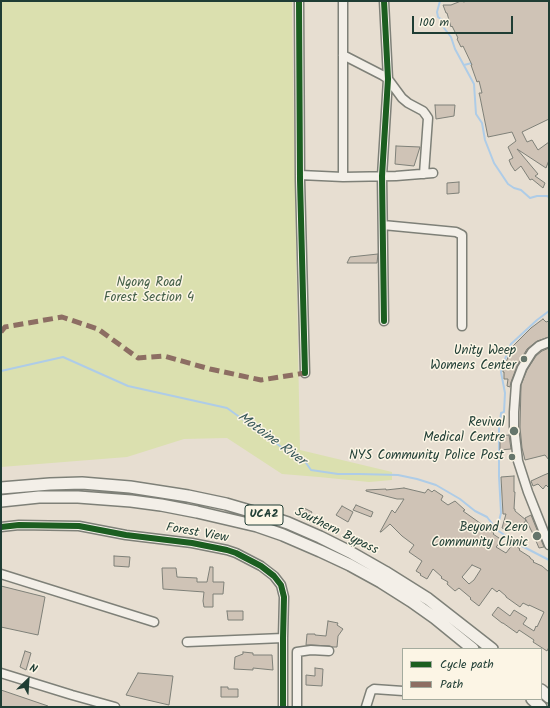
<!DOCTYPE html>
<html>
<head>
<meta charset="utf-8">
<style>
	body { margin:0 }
	#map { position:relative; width:550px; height:708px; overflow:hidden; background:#e7ded1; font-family:Kalam,sans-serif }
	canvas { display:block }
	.frame { position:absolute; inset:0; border:2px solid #1f3d34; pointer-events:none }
	.legend { position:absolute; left:402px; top:648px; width:140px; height:52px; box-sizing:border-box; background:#fcf5e5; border:1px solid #a4ab9e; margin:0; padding:5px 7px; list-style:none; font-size:12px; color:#1f3d34 }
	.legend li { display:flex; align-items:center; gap:8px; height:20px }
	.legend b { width:20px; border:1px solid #a4ab9e }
	.north { position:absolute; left:8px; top:660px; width:40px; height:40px; -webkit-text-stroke:3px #fcf5e5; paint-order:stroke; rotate:25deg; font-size:11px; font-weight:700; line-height:16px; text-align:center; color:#1f3d34 }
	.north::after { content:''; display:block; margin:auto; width:14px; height:18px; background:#1f3d34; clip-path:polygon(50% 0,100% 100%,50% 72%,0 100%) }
	.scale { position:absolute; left:412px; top:16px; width:101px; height:18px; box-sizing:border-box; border:2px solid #1f3d34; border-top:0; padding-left:5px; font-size:12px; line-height:14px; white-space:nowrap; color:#1f3d34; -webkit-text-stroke:3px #fcf5e5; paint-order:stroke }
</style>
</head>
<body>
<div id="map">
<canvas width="550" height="708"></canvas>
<div class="frame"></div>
<ul class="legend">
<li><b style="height:5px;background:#1b5e20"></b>Cycle path</li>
<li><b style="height:5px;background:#8d6e63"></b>Path</li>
</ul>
<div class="north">N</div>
<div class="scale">100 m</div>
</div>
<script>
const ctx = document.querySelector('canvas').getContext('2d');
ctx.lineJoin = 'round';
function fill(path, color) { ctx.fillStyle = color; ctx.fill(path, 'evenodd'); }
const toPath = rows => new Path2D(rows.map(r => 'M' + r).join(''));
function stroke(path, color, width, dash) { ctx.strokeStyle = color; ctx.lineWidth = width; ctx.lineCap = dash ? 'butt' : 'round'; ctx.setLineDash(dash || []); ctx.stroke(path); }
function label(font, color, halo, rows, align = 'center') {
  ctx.font = font + ' Kalam,sans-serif'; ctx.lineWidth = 3; ctx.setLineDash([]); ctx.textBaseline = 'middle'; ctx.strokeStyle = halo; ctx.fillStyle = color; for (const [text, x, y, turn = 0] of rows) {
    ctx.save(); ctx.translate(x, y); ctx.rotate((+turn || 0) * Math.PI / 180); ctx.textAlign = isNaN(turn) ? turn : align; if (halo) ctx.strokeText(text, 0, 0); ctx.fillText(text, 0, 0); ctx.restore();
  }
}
fill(toPath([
	[1,1,292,1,295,194,300,450,392,472,392,480,369,482,319,477,282,474,227,438,184,439,127,457,1,467]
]), '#dbe0af');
stroke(toPath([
	[440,1,437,12,438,17,442,20,444,28,451,37,455,49,474,84,476,114,482,123,485,140,494,163,508,184,514,188,521,190,530,198,537,196,547,196,549,197],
	[464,65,472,63],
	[1,371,63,357,128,386,227,408,291,454,304,460,311,470,338,474,359,474,398,475,417,479,436,485,460,499,475,511,487,517,497,530,518,544,549,560],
	[497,529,501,513,499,476,499,429,501,413,504,412,505,393,501,372,507,353,511,344,537,320,549,311]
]), '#aecce7', 2);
const building = toPath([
	[461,1,464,2,466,1,549,1,549,119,522,132,527,142,532,140,538,150,549,142,549,160,546,168,517,149,538,174,535,176,545,183,543,188,532,179,530,180,521,166,515,171,511,165,509,160,513,158,508,147,516,141,512,132,488,137,480,97,479,93,482,93,479,81,477,82,471,65,472,65,463,46,461,47,457,39,458,38,452,26,451,27,447,13,446,13,443,5,451,5,461,1],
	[435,105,455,105,454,116,436,119,435,105],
	[396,146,420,147,414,166,395,164,396,146],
	[459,182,459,193,447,194,447,183,459,182],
	[378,254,377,263,347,263,350,257,378,254],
	[543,319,546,322,549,321,549,337,537,341,527,349,517,366,511,382,510,387,507,386,508,379,504,379,504,372,503,372,503,369,513,346,531,328,543,319],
	[549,348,549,460,545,455,525,460,522,448,520,427,521,385,527,370,536,356,542,351,549,348],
	[509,435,511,449,500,450,500,436,509,435],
	[549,473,549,488,546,485,543,489,538,484,533,486,531,481,544,475,549,473],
	[514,476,514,492,515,492,514,509,515,509,515,511,526,520,525,518,531,515,544,547,539,548,533,534,526,520,519,531,512,526,511,529,509,529,508,530,502,528,506,514,503,514,501,477,514,476],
	[404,488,425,493,428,489,432,492,434,490,443,496,441,500,448,505,455,501,465,510,463,511,494,533,493,534,502,540,496,547,506,553,513,544,520,549,519,550,530,557,530,558,534,561,533,562,542,566,549,572,549,647,547,651,533,642,534,640,519,630,517,633,503,623,502,623,492,615,498,607,510,616,514,610,527,618,523,624,534,631,536,626,537,627,544,612,529,605,529,606,523,603,520,607,506,597,506,596,499,590,497,592,492,588,479,606,470,599,471,598,459,588,455,591,447,584,448,582,441,578,442,577,433,569,427,579,420,575,421,574,416,571,422,561,409,552,414,545,402,536,390,524,381,532,380,532,392,510,395,513,404,499,397,499,366,491,366,490,386,489,386,490,404,488],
	[472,565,481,569,474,580,469,584,462,577,472,565],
	[356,505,373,512,371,517,353,510,356,505],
	[342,506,353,512,348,522,336,515,342,506],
	[302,507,312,512,308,520,298,514,302,507],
	[114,556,130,557,129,567,114,566,114,556],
	[210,567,213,567,213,582,224,582,223,594,213,594,213,607,204,607,203,601,204,592,163,589,162,568,176,568,177,577,197,578,197,582,207,582,210,567],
	[1,586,45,597,38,635,1,627,1,586],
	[227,611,243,611,243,620,228,620,227,611],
	[328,621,338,623,337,625,343,629,338,636,337,647,333,647,329,646,311,645,306,645,307,634,315,634,315,635,326,636,328,621],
	[25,651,31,653,26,670,20,667,25,651],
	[243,652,253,653,253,655,272,655,273,670,253,668,253,670,234,669,235,657,243,654,243,652],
	[315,668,323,669,322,686,306,685,306,675,315,676,315,668],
	[138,673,173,676,169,705,126,695,138,673],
	[221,687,228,687,228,689,238,689,238,697,221,697,221,687],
	[1,690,48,706,48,707,1,707,1,690]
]);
fill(building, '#cfc3b6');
stroke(building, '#7e8078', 1);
const minor = toPath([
	[299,1,300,180,305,373],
	[343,55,382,75,388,79,402,98,408,103,423,111,426,115,428,118,424,174],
	[300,175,343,177,396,176,433,173],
	[343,177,343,1],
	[383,225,456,232,462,235,462,326],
	[384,321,382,176,388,79,384,1],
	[549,342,539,346,532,352,522,368,516,384,514,412,514,427,518,461,528,492,549,545],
	[1,527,19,525,79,526,126,535,192,543,227,550,236,553,261,566,274,576,281,585,284,597,283,638,283,707],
	[1,574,154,622],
	[187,642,283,638],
	[1,673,72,695,115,707],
	[297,707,297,652,311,650,329,651],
	[366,707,371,691,374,689,403,691]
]);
const highway = toPath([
	[1,488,50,484,82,483,130,487,188,496,226,504,267,516,288,523,320,537,350,552,385,572,428,599,492,649],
	[1,501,39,497,78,497,131,501,161,505,197,512,257,526,283,535,320,551,350,565,381,582,411,601,435,618,473,649],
	[541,690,549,697],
	[532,699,541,707]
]);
stroke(minor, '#7e8078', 11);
stroke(highway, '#7e8078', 14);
stroke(minor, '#f3efe8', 8);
stroke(highway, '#f3efe8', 11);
stroke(toPath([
	[1,332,5,327,62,317,98,329,138,358,164,356,210,369,261,380,305,373]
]), '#8d6e63', 5, [10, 5]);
stroke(toPath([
	[299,1,300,180,305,373],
	[384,321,382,176,388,79,384,1],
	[1,527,19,525,79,526,126,535,192,543,227,550,236,553,261,566,274,576,281,585,284,597,283,638,283,707]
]), '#1b5e20', 6);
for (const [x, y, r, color] of [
	[524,359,4,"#65756b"],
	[514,431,5,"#65756b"],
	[512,457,4,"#65756b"],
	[537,536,5,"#65756b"]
]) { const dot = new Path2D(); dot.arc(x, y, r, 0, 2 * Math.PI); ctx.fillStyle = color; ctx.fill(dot); stroke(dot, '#fcf5e5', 1.5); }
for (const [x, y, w] of [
	[264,515,38]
]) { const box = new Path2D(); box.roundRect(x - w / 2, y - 10, w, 20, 3); ctx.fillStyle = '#fcf5e5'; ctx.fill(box); stroke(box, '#1f3d34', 1); }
label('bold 12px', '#1f3d34', null, [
	["UCA2",264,515]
]);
label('13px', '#435e47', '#fcf5e5', [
	["Ngong Road",149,284],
	["Forest Section 4",149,299]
]);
label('13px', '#1f3d34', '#fcf5e5', [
	["Unity Weep",516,352],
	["Womens Center",516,367],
	["Revival",505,424],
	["Medical Centre",505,439],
	["NYS Community Police Post",504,457],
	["Beyond Zero",528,529],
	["Community Clinic",528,544]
], 'right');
label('13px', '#1f3d34', '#fcf5e5', [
	["Southern Bypass",336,532,26],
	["Forest View",197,534,10]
]);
label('italic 14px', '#37585a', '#fcf5e5', [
	["Motoine River",271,440,36]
]);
</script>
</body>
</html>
